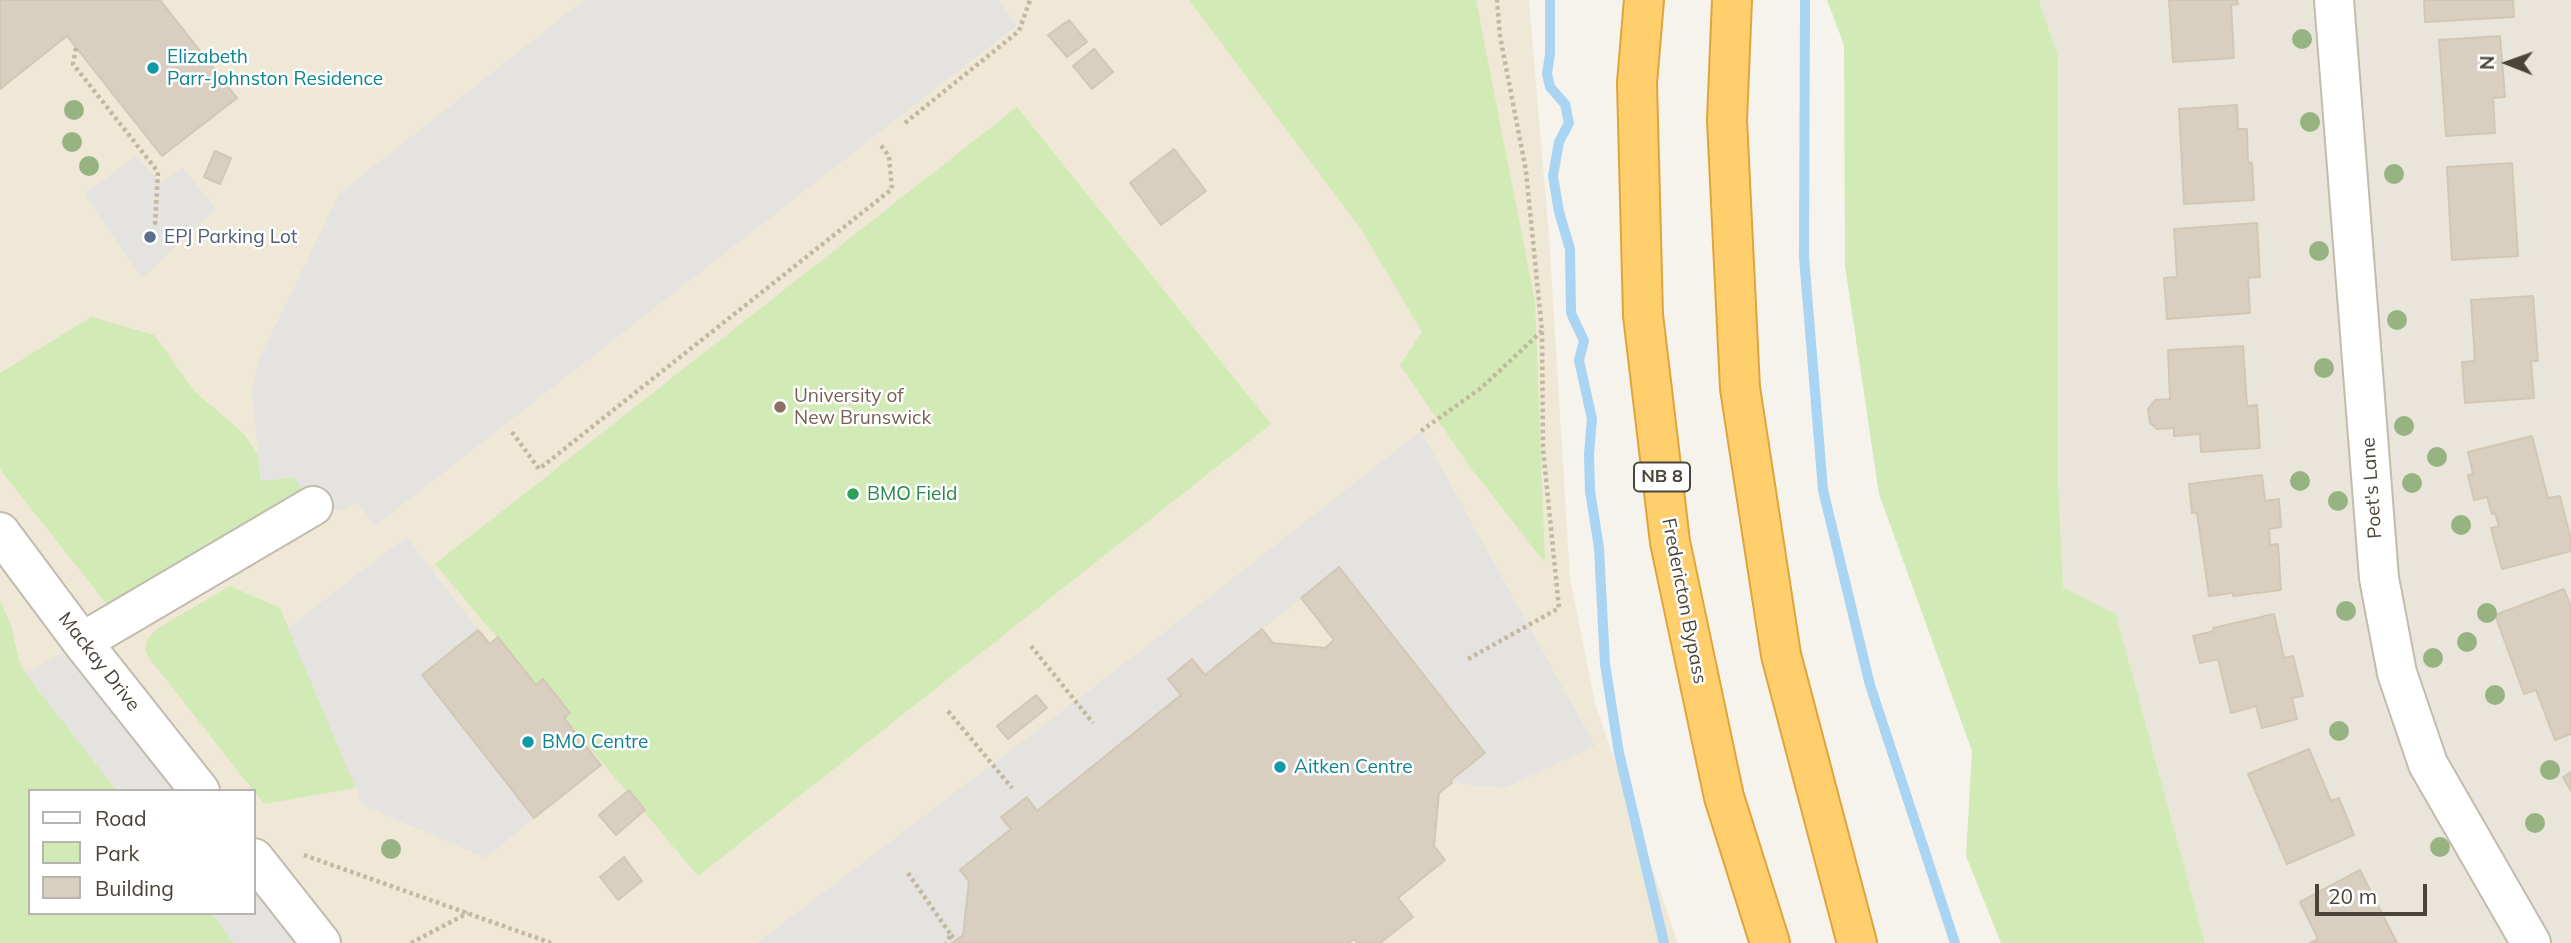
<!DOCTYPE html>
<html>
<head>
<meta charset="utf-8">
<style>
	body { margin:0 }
	#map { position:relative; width:2571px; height:943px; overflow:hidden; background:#f6f3ec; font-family:Mulish,sans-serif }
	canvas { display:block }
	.legend { position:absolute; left:28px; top:789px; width:228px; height:126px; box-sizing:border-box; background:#fff; border:2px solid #b7b4b0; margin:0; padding:9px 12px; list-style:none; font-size:21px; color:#4b4439 }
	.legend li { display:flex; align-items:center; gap:14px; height:35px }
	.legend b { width:35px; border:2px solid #b7b4b0 }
	.north { position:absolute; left:2473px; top:28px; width:70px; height:70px; -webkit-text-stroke:5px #fff; paint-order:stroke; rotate:271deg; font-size:19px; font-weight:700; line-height:28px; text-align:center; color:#4b4439 }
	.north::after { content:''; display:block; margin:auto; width:24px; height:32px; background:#4b4439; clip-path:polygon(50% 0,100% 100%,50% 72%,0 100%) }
	.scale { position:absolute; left:2315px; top:884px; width:112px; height:32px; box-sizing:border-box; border:4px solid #4b4439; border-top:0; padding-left:9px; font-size:21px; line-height:24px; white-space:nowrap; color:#4b4439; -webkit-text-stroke:5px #fff; paint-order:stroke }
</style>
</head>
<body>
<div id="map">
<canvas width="2571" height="943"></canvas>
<ul class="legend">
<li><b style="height:9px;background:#fff"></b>Road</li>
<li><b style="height:19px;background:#d2eab5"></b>Park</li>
<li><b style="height:19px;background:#d8cfc1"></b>Building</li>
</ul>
<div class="north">N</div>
<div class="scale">20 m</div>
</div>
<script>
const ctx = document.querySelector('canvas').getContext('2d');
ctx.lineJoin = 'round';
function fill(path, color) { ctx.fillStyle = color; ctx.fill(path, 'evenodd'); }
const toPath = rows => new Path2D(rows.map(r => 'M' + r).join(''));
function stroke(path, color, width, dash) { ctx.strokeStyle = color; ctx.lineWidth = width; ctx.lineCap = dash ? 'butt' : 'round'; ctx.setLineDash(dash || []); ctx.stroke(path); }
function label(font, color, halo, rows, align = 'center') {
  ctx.font = font + ' Mulish,sans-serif'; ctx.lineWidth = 5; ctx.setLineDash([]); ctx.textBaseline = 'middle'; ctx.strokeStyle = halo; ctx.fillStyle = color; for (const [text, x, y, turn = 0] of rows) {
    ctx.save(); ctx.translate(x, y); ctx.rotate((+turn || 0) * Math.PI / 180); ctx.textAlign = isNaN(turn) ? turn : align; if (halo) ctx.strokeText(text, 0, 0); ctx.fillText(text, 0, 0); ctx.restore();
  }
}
fill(toPath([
	[2039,0,2571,0,2571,943,2205,943,2116,614,2063,587,2058,476,2058,56]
]), '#eae5da');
fill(toPath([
	[0,0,1529,0,1549,236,1570,578,1595,703,1678,943,0,943],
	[30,791,254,791,254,913,30,913]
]), '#efe8d6');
fill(toPath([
	[1189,0,1476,0,1535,302,1545,563,1468,464,1400,365,1422,332,1361,229],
	[1827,0,2039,0,2058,56,2058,476,2063,587,2116,614,2205,943,2001,943,1966,856,1972,751,1879,494,1845,266,1844,45],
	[1017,107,1271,424,698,876,435,564],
	[91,317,154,335,195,392,243,433,258,455,261,481,294,477,313,506,119,620,0,469,0,373],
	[230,586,280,608,356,788,264,804,149,658,145,650,148,638,158,628],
	[0,601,11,625,19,661,25,673,117,791,30,791,30,913,211,913,234,943,0,943]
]), '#d2eab5');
fill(toPath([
	[584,0,998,0,1017,25,375,526,357,502,343,511,313,506,294,477,261,481,252,392,258,362,339,194],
	[136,156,161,183,183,168,216,209,142,278,84,194],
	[1421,431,1595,746,1504,788,1452,783,1451,780,1485,753,1339,568,1205,675,1192,660,1169,679,1180,695,1037,811,1026,797,1002,817,1011,829,960,870,969,881,963,935,953,943,757,943,1111,674],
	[406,537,478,630,422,675,534,818,486,858,363,805,288,628],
	[82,642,200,791,117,791,25,673],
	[254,858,321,943,234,943,211,913,254,913]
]), '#e5e3e0');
stroke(toPath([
	[1550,0,1550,54,1547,74,1550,87,1565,104,1569,123,1559,142,1553,176,1559,212,1570,249,1571,313,1584,341,1579,360,1592,419,1589,454,1590,491,1599,548,1605,664,1619,753,1664,943],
	[1805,0,1804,257,1823,490,1870,685,1955,943]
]), '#a9d4f2', 10);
const building = toPath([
	[0,0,160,0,237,98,162,156,67,36,0,89,0,0],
	[2169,0,2237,0,2238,4,2231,5,2234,58,2173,62,2169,0],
	[2424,0,2513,0,2514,17,2425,22,2424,0],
	[1069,20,1087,42,1067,57,1048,35,1069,20],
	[2500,36,2505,97,2493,98,2495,133,2446,136,2439,40,2500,36],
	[1094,49,1113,72,1092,89,1073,66,1094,49],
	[2237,105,2238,129,2247,129,2248,162,2252,163,2254,200,2184,204,2179,109,2237,105],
	[1174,149,1206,191,1161,225,1130,183,1174,149],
	[215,151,231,158,220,184,204,177,215,151],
	[2512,163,2518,256,2452,260,2447,167,2512,163],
	[2257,223,2260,277,2248,278,2250,313,2167,319,2164,278,2177,277,2174,229,2257,223],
	[2533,296,2538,361,2531,361,2534,398,2465,403,2462,362,2475,361,2471,300,2533,296],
	[2243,346,2247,406,2257,405,2260,448,2201,452,2200,434,2174,436,2174,428,2157,429,2150,423,2148,409,2155,400,2170,399,2168,350,2243,346],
	[2532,436,2548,498,2560,496,2571,540,2571,551,2502,569,2491,528,2499,526,2495,513,2492,514,2487,497,2474,500,2468,475,2473,474,2468,452,2532,436],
	[2262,475,2265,501,2279,499,2281,527,2269,529,2270,545,2278,544,2281,590,2233,596,2233,593,2209,596,2197,513,2192,513,2189,484,2262,475],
	[1339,567,1485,753,1451,780,1452,783,1439,793,1434,846,1445,860,1398,898,1413,917,1380,943,1357,943,1354,939,1349,943,952,943,963,935,969,881,960,870,1011,829,1001,817,1027,797,1037,811,1181,695,1168,679,1192,659,1205,675,1262,629,1273,643,1325,648,1334,640,1301,598,1339,567],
	[2564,589,2571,607,2571,734,2555,740,2536,690,2524,694,2495,615,2564,589],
	[2274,614,2284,658,2293,656,2303,696,2292,698,2297,719,2262,728,2256,706,2231,713,2218,659,2200,663,2193,636,2214,631,2213,628,2274,614],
	[478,630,490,644,498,637,536,685,543,679,570,713,564,718,601,765,534,818,422,675,478,630],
	[1036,695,1047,708,1008,739,997,726,1036,695],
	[2309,749,2331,801,2339,798,2354,835,2287,864,2248,774,2309,749],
	[2571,772,2571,791,2563,777,2571,772],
	[629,790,645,810,616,835,599,815,629,790],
	[624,857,642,881,618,900,600,877,624,857],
	[2360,870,2397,943,2310,943,2318,939,2300,902,2360,870]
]);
fill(building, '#d8cfc1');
stroke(building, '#d3c7b4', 2);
const minor = toPath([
	[2334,0,2379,578,2397,673,2428,764,2531,943],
	[0,532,82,642,200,791],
	[82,642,313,506],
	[254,858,321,943]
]);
const highway = toPath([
	[1644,0,1637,83,1643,315,1670,542,1724,797,1770,943],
	[1732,0,1727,120,1740,388,1781,655,1857,943]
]);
stroke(minor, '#c2bbae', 42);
stroke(highway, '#e0a43c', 42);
stroke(toPath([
	[76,48,73,64,158,172,155,226],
	[905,123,1019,31,1030,0],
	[1421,431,1481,388,1542,331],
	[512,432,539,469,892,189,889,156,879,143],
	[1031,646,1093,723],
	[1468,659,1559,608,1543,449,1542,331,1526,171,1500,36,1497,0],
	[948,711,1012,788],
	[304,855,551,943],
	[908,873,951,935,946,943],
	[951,935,956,940],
	[411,943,468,913]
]), '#c4b79f', 4.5, [3.5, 3.5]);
stroke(minor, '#fff', 38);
stroke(highway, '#ffcf6e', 38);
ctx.fillStyle = '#97b381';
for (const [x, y] of [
	[2302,39],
	[74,110],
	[2310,122],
	[72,142],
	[89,166],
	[2394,174],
	[2319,251],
	[2397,320],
	[2324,368],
	[2404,426],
	[2437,457],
	[2300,481],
	[2412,483],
	[2338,501],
	[2461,525],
	[2346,611],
	[2487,613],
	[2467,642],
	[2433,658],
	[2495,695],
	[2339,731],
	[2550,770],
	[2535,823],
	[2440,847],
	[391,849]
]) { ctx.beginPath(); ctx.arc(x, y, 10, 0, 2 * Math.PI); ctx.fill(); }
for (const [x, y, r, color] of [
	[153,68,7,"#0f9aa8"],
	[150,237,7,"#5c6f8a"],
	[780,407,7,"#8d6e63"],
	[853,494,7,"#2e9e5b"],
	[528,742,7,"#0f9aa8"],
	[1280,767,7,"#0f9aa8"]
]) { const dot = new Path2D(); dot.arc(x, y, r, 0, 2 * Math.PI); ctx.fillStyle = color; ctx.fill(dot); stroke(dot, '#fff', 2.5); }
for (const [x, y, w] of [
	[1662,477,56]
]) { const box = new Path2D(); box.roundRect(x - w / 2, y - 14.5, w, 29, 5); ctx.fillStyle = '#fff'; ctx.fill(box); stroke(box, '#4b4439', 2); }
label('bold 18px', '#4b4439', null, [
	["NB 8",1662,477]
]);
label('19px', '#0d838f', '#fff', [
	["Elizabeth",167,57],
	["Parr-Johnston Residence",167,79],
	["BMO Centre",542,742],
	["Aitken Centre",1294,767]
], 'left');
label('19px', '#4e5e75', '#fff', [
	["EPJ Parking Lot",164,237]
], 'left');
label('19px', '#785e54', '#fff', [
	["University of",794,396],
	["New Brunswick",794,418]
], 'left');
label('19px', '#4b4439', '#fff', [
	["Poet's Lane",2372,488,-94],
	["Fredericton Bypass",1684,601,79],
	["Mackay Drive",99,662,52]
]);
label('19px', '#27864d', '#fff', [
	["BMO Field",867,494]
], 'left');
</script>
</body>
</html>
